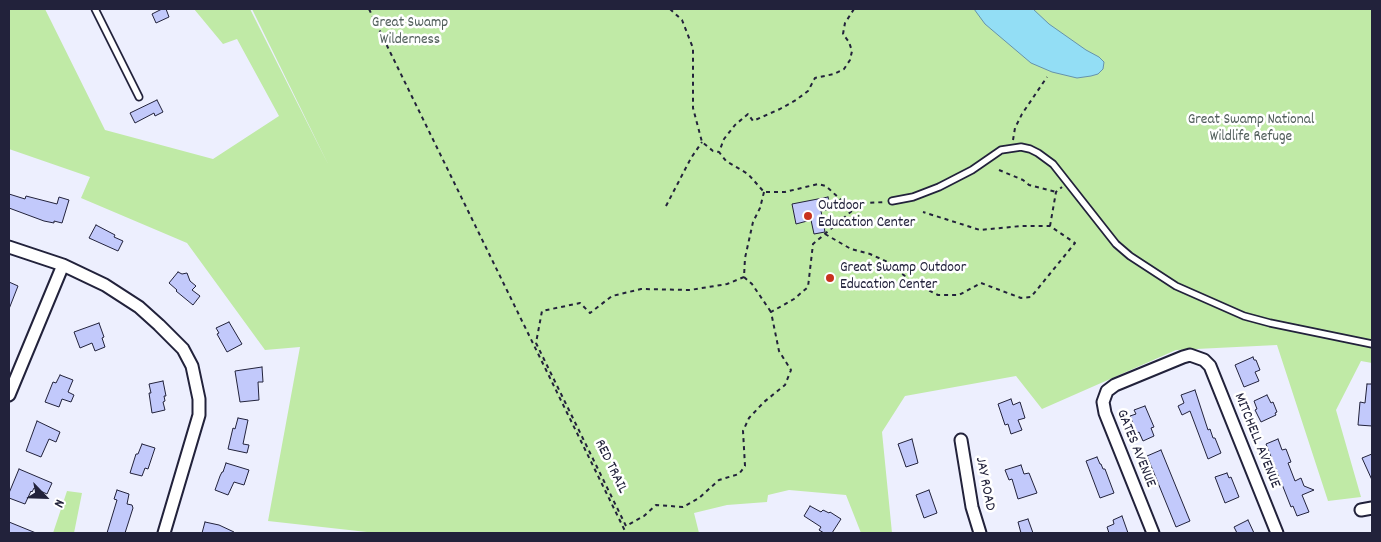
<!DOCTYPE html>
<html>
<head>
<meta charset="utf-8">
<style>
	body { margin:0 }
	#map { position:relative; width:1381px; height:542px; overflow:hidden; background:#edeffe; font-family:Dekko,sans-serif }
	canvas { display:block }
	.frame { position:absolute; inset:0; border:10px solid #22223b; pointer-events:none }
	.north { position:absolute; left:20px; top:472px; width:50px; height:50px; -webkit-text-stroke:4px #fff; paint-order:stroke; rotate:114deg; font-size:14px; font-weight:700; line-height:20px; text-align:center; color:#22223b }
	.north::after { content:''; display:block; margin:auto; width:18px; height:22px; background:#22223b; clip-path:polygon(50% 0,100% 100%,50% 72%,0 100%) }
</style>
</head>
<body>
<div id="map">
<canvas width="1381" height="542"></canvas>
<div class="frame"></div>
<div class="north">N</div>
</div>
<script>
const ctx = document.querySelector('canvas').getContext('2d');
ctx.lineJoin = 'round';
function fill(path, color) { ctx.fillStyle = color; ctx.fill(path, 'evenodd'); }
const toPath = rows => new Path2D(rows.map(r => 'M' + r).join(''));
function stroke(path, color, width, dash) { ctx.strokeStyle = color; ctx.lineWidth = width; ctx.lineCap = dash ? 'butt' : 'round'; ctx.setLineDash(dash || []); ctx.stroke(path); }
function label(font, color, halo, rows, align = 'center') {
  ctx.font = font + ' Dekko,sans-serif'; ctx.lineWidth = 5; ctx.setLineDash([]); ctx.textBaseline = 'middle'; ctx.strokeStyle = halo; ctx.fillStyle = color; for (const [text, x, y, turn = 0] of rows) {
    ctx.save(); ctx.translate(x, y); ctx.rotate((+turn || 0) * Math.PI / 180); ctx.textAlign = isNaN(turn) ? turn : align; if (halo) ctx.strokeText(text, 0, 0); ctx.fillText(text, 0, 0); ctx.restore();
  }
}
fill(toPath([
	[9,9,45,9,105,130,213,159,279,116,237,39,223,44,194,9,250,9,328,164,252,9,1372,9,1372,363,1361,361,1336,410,1361,497,1328,501,1277,345,1176,350,1042,409,1016,376,905,396,882,432,892,533,861,533,846,495,789,490,768,495,767,502,727,505,694,513,699,533,376,533,268,521,300,347,265,350,187,243,81,198,90,177,9,149],
	[67,491,82,493,74,533,53,533]
]), '#c0eaa6');
const water = toPath([
	[974,9,1033,9,1049,24,1086,50,1099,57,1104,62,1103,69,1098,74,1091,76,1077,78,1052,72,1031,63,985,24,974,9]
]);
fill(water, '#93def5');
stroke(water, '#6693ab', 1);
const building = toPath([
	[162,9,166,9,169,17,156,23,152,14,162,9],
	[157,100,163,112,155,116,154,113,135,123,130,113,157,100],
	[9,194,25,199,26,196,57,204,59,197,69,200,62,223,54,221,54,223,44,221,9,208,9,194],
	[828,197,831,209,821,211,825,232,814,234,811,220,796,224,792,204,828,197],
	[96,225,115,235,114,237,123,241,118,251,89,238,96,225],
	[178,272,182,274,187,273,190,281,196,286,192,290,200,296,193,305,176,291,177,290,169,283,178,272],
	[9,282,18,286,9,309,9,282],
	[229,322,242,344,227,352,217,334,219,333,216,328,229,322],
	[99,323,104,337,102,338,105,347,95,351,92,343,80,348,74,332,99,323],
	[1253,357,1254,360,1256,360,1260,370,1255,372,1259,381,1244,387,1235,365,1253,357],
	[262,367,263,382,258,382,259,400,240,402,235,371,262,367],
	[60,375,73,380,68,392,74,395,71,402,62,399,59,407,45,402,53,382,56,383,60,375],
	[163,381,166,396,164,396,165,401,163,402,165,410,152,413,149,393,151,393,149,384,163,381],
	[1367,384,1372,384,1372,426,1358,425,1360,402,1365,403,1367,384],
	[1195,390,1208,430,1210,429,1213,438,1215,438,1221,453,1208,459,1190,411,1182,415,1178,406,1184,403,1181,395,1195,390],
	[1267,395,1271,403,1273,402,1277,412,1275,413,1276,415,1261,422,1255,410,1257,409,1254,401,1267,395],
	[1011,399,1013,405,1020,402,1025,418,1018,420,1022,430,1011,434,1008,424,1005,425,998,404,1011,399],
	[1145,406,1154,427,1151,428,1154,436,1143,441,1139,432,1137,433,1130,416,1136,414,1134,410,1145,406],
	[238,418,248,420,243,444,249,445,247,453,228,449,233,428,235,429,238,418],
	[37,421,60,432,56,442,49,439,41,457,26,451,37,421],
	[912,439,918,463,906,467,898,444,912,439],
	[1278,439,1282,450,1286,449,1291,462,1288,463,1295,481,1301,478,1304,486,1314,490,1302,495,1309,512,1297,516,1293,506,1291,507,1266,444,1278,439],
	[142,444,155,448,148,469,145,468,142,476,130,473,136,454,138,454,142,444],
	[1161,450,1190,521,1176,527,1147,456,1161,450],
	[1372,454,1372,480,1362,458,1372,454],
	[1097,457,1100,464,1101,464,1103,469,1105,469,1114,493,1100,498,1086,461,1097,457],
	[226,463,249,470,244,485,234,482,228,495,215,490,220,476,222,472,223,472,226,463],
	[1021,465,1024,474,1029,473,1037,493,1018,499,1012,479,1009,480,1005,470,1021,465],
	[19,469,52,483,47,494,34,488,32,492,31,491,25,504,9,498,9,493,19,469],
	[1227,473,1229,478,1231,477,1239,497,1225,503,1215,477,1227,473],
	[117,490,129,494,127,504,132,505,133,508,125,533,107,533,117,500,114,499,117,490],
	[929,490,937,513,924,518,916,495,929,490],
	[810,506,821,512,823,510,829,513,830,512,841,519,832,533,824,533,819,530,821,527,804,516,810,506],
	[1122,516,1128,533,1109,533,1107,527,1114,524,1113,520,1122,516],
	[1028,519,1033,533,1021,533,1018,522,1028,519],
	[1248,520,1254,533,1237,533,1234,527,1248,520],
	[9,522,36,533,9,533,9,522],
	[205,522,219,525,234,532,234,533,202,533,205,522]
]);
fill(building, '#c2c9fb');
stroke(building, '#22223b', 1);
const lane = toPath([
	[95,9,139,97],
	[892,201,913,197,939,187,972,170,1001,150,1021,147,1030,149,1038,153,1053,164,1116,244,1130,256,1176,286,1244,316,1270,323,1372,344]
]);
const street = toPath([
	[9,247,63,265,105,285,139,307,159,325,183,349,192,366,199,399,199,415,164,533],
	[9,395,63,265],
	[961,440,972,507,980,533],
	[1361,510,1372,508],
	[1153,533,1105,413,1103,402,1107,391,1115,385,1183,357,1190,355,1204,360,1210,366,1277,533]
]);
stroke(lane, '#22223b', 9);
stroke(street, '#22223b', 15);
stroke(toPath([
	[369,9,626,533],
	[670,9,682,20,693,48,693,108,702,142,713,151,719,152],
	[854,9,845,23,843,34,849,42,852,51,850,60,844,69,834,74,815,78,808,91,796,100,780,109,753,121,748,114,735,125,724,139,719,152,726,161,748,174,764,192,785,192,818,184,826,186,841,200,849,204,885,202],
	[1013,140,1015,128,1022,114,1047,77],
	[999,170,1023,180,1029,185,1056,192],
	[764,192,760,208,753,222,745,258,744,277,727,284,690,290,641,289,612,296,590,313,580,303,542,311,536,343,626,526,644,516,656,505,683,507,699,498,719,480,739,474,745,466,743,431,749,418,764,402,785,385,791,370,779,351,771,312,794,299,808,287,813,244,860,204],
	[666,206,691,158,702,142],
	[1050,226,1056,192,1062,187],
	[825,234,851,249,870,254,892,264,910,281,938,295,959,295,981,283,1021,298,1031,297,1075,243,1050,226,1021,226,980,230,923,212],
	[744,277,752,284,771,312]
]), '#22223b', 2, [4, 4]);
stroke(lane, '#fff', 5.5);
stroke(street, '#fff', 11);
for (const [x, y, r, color] of [
	[808,216,5,"#c8321e"],
	[830,278,5,"#c8321e"]
]) { const dot = new Path2D(); dot.arc(x, y, r, 0, 2 * Math.PI); ctx.fillStyle = color; ctx.fill(dot); stroke(dot, '#fff', 2); }
label('15px', '#515e5b', '#fff', [
	["Great Swamp",410,24],
	["Wilderness",410,41],
	["Great Swamp National",1251,121],
	["Wildlife Refuge",1251,138]
]);
label('15px', '#22223b', '#fff', [
	["Outdoor",818,207],
	["Education Center",818,224],
	["Great Swamp Outdoor",840,269],
	["Education Center",840,286]
], 'left');
label('15px', '#22223b', '#fff', [
	["MITCHELL AVENUE",1256,441,68],
	["GATES AVENUE",1135,449,68],
	["RED TRAIL",610,467,64],
	["JAY ROAD",984,484,79]
]);
</script>
</body>
</html>
